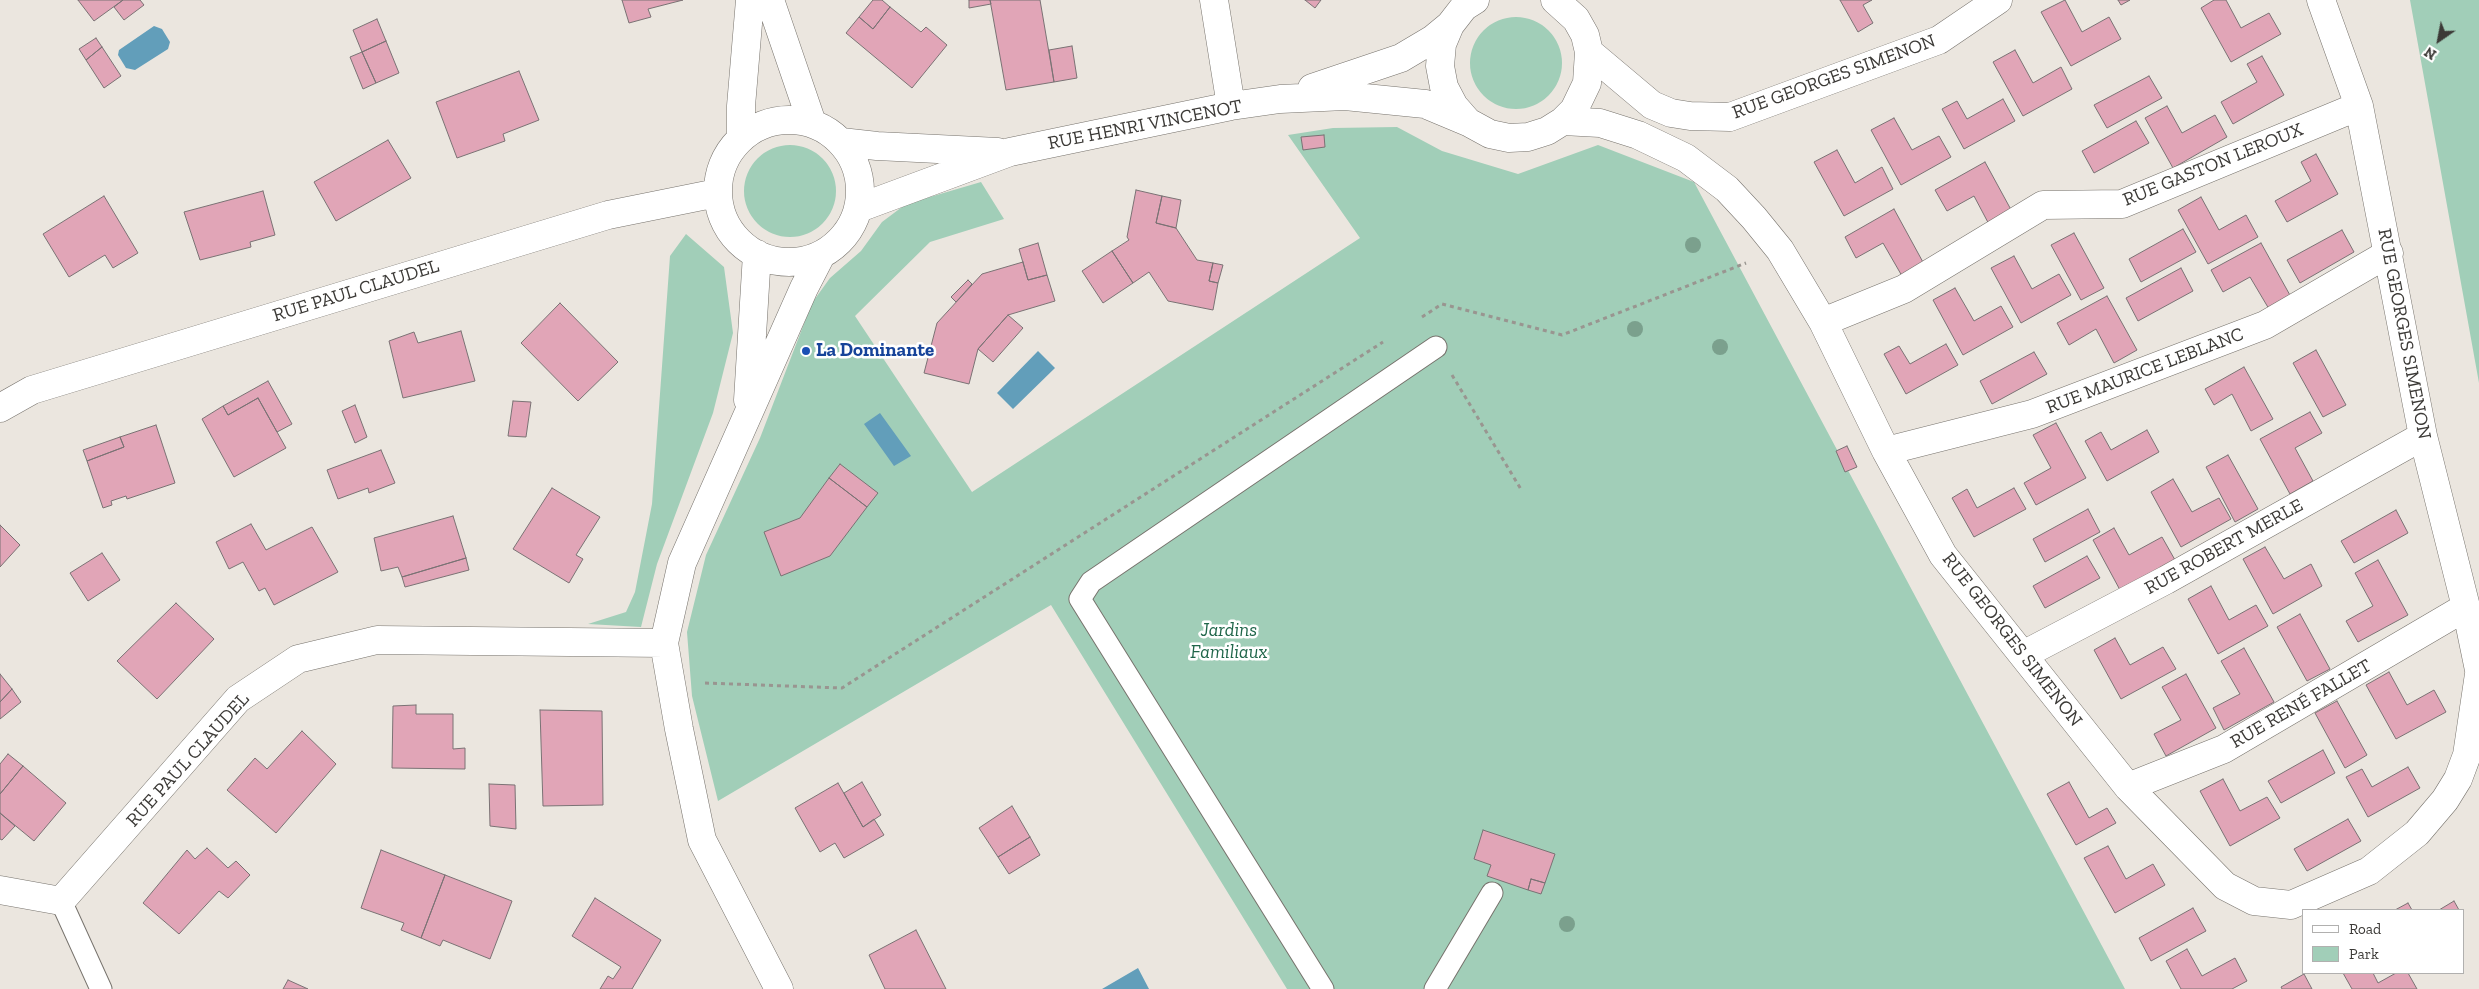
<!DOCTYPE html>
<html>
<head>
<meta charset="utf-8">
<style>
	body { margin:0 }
	#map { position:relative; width:2479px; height:989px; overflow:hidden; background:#ebe6df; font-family:"Zilla Slab",serif }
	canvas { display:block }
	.legend { position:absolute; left:2302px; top:909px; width:162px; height:65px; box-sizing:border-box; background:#fff; border:1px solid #b1b0af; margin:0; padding:6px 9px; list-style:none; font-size:15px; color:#3c3a37 }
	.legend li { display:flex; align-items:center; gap:10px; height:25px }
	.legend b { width:25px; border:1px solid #b1b0af }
	.north { position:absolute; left:2414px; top:15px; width:50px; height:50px; -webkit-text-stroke:4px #fff; paint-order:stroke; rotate:213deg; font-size:14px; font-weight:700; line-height:20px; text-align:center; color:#3c3a37 }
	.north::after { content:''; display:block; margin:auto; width:18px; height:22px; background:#3c3a37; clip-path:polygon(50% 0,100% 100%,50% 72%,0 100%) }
</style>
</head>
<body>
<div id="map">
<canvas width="2479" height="989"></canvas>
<ul class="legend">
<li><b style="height:6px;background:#fff"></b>Road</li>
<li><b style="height:14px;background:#a1ceb8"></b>Park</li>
</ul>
<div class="north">N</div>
</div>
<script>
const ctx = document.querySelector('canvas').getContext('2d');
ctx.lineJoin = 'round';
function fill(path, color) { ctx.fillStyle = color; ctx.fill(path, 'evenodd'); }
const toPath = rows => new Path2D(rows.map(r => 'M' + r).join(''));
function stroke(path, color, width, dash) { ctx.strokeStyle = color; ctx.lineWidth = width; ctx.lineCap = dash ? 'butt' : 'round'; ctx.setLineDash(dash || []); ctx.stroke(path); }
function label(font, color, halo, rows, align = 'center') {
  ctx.font = font + ' "Zilla Slab",serif'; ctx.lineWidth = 5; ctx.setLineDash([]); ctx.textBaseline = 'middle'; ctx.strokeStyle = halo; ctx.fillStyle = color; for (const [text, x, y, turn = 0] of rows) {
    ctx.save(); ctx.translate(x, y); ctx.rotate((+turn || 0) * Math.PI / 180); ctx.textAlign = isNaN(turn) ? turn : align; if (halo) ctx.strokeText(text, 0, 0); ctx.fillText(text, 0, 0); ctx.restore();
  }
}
fill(toPath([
	[2410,0,2479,0,2479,383],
	'1470 63a46 46 0 1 1 92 0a46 46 0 1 1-92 0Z',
	[1397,127,1442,151,1518,174,1598,145,1694,182,2125,989,1287,989,1051,605,718,801,692,696,687,632,706,555,760,438,812,303,830,278,861,251,882,222,906,204,981,182,1004,219,930,242,855,316,972,492,1360,238,1288,135,1333,128],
	'744 191a46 46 0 1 1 92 0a46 46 0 1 1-92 0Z',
	[686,234,724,267,733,333,713,413,657,564,641,627,588,624,626,612,635,592,652,504,670,256]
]), '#a1ceb8');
fill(toPath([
	[154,26,162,29,170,42,168,49,135,70,126,68,118,55,119,50],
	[1038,351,1055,368,1013,409,997,393],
	[880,413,911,456,894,466,864,424],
	[1138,968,1149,989,1102,989]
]), '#629eba');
const building = toPath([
	[78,0,123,0,94,21,78,0],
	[123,0,140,0,144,5,124,20,114,7,123,0],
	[622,0,683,0,648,9,651,17,629,23,622,0],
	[873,0,882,0,890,7,873,29,859,17,873,0],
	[969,0,990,0,991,4,969,8,969,0],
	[990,0,1040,0,1054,82,1006,90,990,0],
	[1305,0,1321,0,1315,8,1305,0],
	[1840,0,1872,0,1863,5,1873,23,1858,32,1840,0],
	[2065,0,2082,32,2109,17,2121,39,2071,66,2041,12,2065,0],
	[2118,0,2130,0,2121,5,2118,0],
	[2214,0,2226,0,2241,28,2269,13,2281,34,2231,62,2201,8,2214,0],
	[890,7,921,32,926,27,947,45,912,88,846,33,859,17,873,29,890,7],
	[377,19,386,41,362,52,353,30,377,19],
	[96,38,102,47,86,60,79,49,96,38],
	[386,41,399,73,376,83,362,52,386,41],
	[1072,46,1077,78,1054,82,1049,50,1072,46],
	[102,47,121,76,104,88,86,60,102,47],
	[2015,50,2033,83,2061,67,2072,89,2023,116,1993,62,2015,50],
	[362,52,376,83,363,89,350,57,362,52],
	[2262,56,2284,95,2233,124,2221,102,2257,82,2247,64,2262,56],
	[519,71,539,120,503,134,505,141,457,158,436,102,519,71],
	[2149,76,2162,98,2107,128,2094,105,2149,76],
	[2003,99,2015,121,1964,149,1942,109,1957,101,1967,119,2003,99],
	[2167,106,2182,133,2215,115,2227,137,2173,168,2145,118,2167,106],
	[1894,118,1912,150,1939,136,1951,157,1901,185,1871,130,1894,118],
	[2136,121,2149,143,2094,173,2082,151,2136,121],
	[1324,135,1325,147,1303,150,1301,137,1324,135],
	[388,140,411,178,336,221,314,182,388,140],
	[1837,150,1855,183,1882,167,1893,189,1844,216,1814,162,1837,150],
	[2316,154,2338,194,2287,222,2275,201,2311,181,2301,162,2316,154],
	[1985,162,2015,217,1992,230,1974,196,1947,211,1935,190,1985,162],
	[1136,190,1162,196,1156,223,1176,228,1197,260,1213,263,1209,281,1218,283,1213,310,1168,301,1149,272,1133,283,1112,251,1129,240,1127,237,1136,190],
	[263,191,275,235,250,242,251,247,200,260,184,212,263,191],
	[104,196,138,253,113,268,105,255,69,277,43,234,104,196],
	[1162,196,1181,200,1176,228,1156,223,1162,196],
	[2201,197,2219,230,2246,215,2258,237,2208,264,2178,210,2201,197],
	[1894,209,1924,264,1902,276,1883,243,1856,258,1845,237,1894,209],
	[2183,229,2196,252,2141,282,2129,259,2183,229],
	[2342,230,2354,252,2300,283,2287,260,2342,230],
	[2074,233,2104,288,2081,300,2051,245,2074,233],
	[1038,243,1047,275,1028,280,1019,249,1038,243],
	[2261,243,2291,297,2269,309,2250,277,2223,292,2211,270,2261,243],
	[1112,251,1133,283,1103,303,1082,271,1112,251],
	[2014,256,2032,289,2059,274,2071,295,2021,323,1991,268,2014,256],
	[1023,262,1028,280,1047,275,1055,301,1008,315,978,349,969,384,924,373,937,323,982,274,1023,262],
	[1213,263,1223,265,1218,283,1209,281,1213,263],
	[2181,268,2193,291,2138,321,2126,298,2181,268],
	[968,280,972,284,956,302,951,297,968,280],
	[1955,288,1974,321,2001,306,2013,327,1963,355,1933,300,1955,288],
	[2107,296,2137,350,2114,363,2096,329,2069,345,2057,323,2107,296],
	[560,303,618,362,578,401,521,343,560,303],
	[1008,315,1023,328,993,362,978,349,1008,315],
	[461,331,475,381,403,398,389,341,414,332,418,343,461,331],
	[1946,344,1958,365,1906,394,1884,354,1899,346,1910,364,1946,344],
	[2316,350,2346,405,2323,417,2293,363,2316,350],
	[2034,352,2047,374,1992,404,1980,381,2034,352],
	[2244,367,2273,419,2251,431,2232,394,2214,405,2205,389,2244,367],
	[268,381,292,424,277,432,258,398,228,415,223,406,268,381],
	[258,398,286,448,234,477,202,419,223,406,228,415,258,398],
	[513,401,531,402,526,437,508,436,513,401],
	[355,405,367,437,355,443,342,411,355,405],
	[2310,412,2322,433,2295,448,2313,481,2290,494,2260,439,2310,412],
	[2056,423,2086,478,2036,505,2024,483,2051,468,2033,435,2056,423],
	[156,425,175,483,127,499,126,496,111,501,112,505,103,508,87,461,124,447,120,437,156,425],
	[2147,430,2159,452,2107,481,2085,441,2101,432,2111,450,2147,430],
	[120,437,124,447,87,461,83,450,120,437],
	[1847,446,1857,467,1845,472,1836,451,1847,446],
	[381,450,395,483,369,493,368,488,338,499,327,470,381,450],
	[2228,455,2258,509,2235,522,2206,467,2228,455],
	[840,464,878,493,867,507,829,478,840,464],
	[829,478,867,507,830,556,781,576,764,532,800,518,829,478],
	[2173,479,2192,512,2219,498,2231,519,2181,547,2151,492,2173,479],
	[552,488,600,517,576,555,583,559,569,583,513,549,552,488],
	[2014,488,2026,509,1974,537,1952,498,1967,489,1977,508,2014,488],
	[2088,509,2100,532,2045,562,2033,539,2088,509],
	[2396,510,2408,533,2354,563,2341,541,2396,510],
	[453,516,466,558,402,577,398,567,381,571,374,538,453,516],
	[251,524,266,550,312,527,338,572,274,605,265,588,259,591,243,562,229,569,216,542,251,524],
	[0,525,20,545,0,567,0,525],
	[2114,528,2129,555,2162,537,2175,560,2120,590,2093,540,2114,528],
	[2265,547,2284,579,2311,564,2322,586,2273,614,2243,559,2265,547],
	[102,553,120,580,88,601,70,573,102,553],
	[2087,556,2100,578,2045,608,2033,586,2087,556],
	[466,558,469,570,405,587,402,577,466,558],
	[2378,560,2408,615,2358,642,2346,621,2373,606,2355,573,2378,560],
	[2211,586,2229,620,2256,605,2268,626,2218,654,2188,599,2211,586],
	[176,603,214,639,157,699,117,661,176,603],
	[2300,614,2330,669,2307,681,2277,627,2300,614],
	[2115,638,2130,665,2163,647,2176,669,2121,699,2094,650,2115,638],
	[2244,648,2274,702,2224,730,2213,708,2240,694,2221,661,2244,648],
	[2389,672,2407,705,2434,690,2446,712,2396,739,2366,685,2389,672],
	[0,674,12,689,0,702,0,674],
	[2186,674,2216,728,2166,756,2154,734,2181,720,2162,687,2186,674],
	[12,689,21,702,0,719,0,702,12,689],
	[2337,701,2367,755,2345,768,2315,713,2337,701],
	[416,705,416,714,453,714,453,749,465,748,465,769,392,768,393,706,416,705],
	[540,710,602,711,603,805,543,806,540,710],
	[302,731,336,764,276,833,227,790,255,758,267,769,302,731],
	[2323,750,2335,773,2281,803,2268,781,2323,750],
	[8,754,23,766,0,794,0,764,8,754],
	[23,766,66,803,34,841,0,813,0,794,23,766],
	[2408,767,2420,788,2368,817,2346,777,2362,769,2372,787,2408,767],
	[2223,779,2240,811,2267,797,2280,818,2230,846,2200,791,2223,779],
	[862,782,881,815,863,827,844,793,862,782],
	[2069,782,2089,818,2107,808,2116,823,2076,845,2047,794,2069,782],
	[838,783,863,827,874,819,884,835,844,858,835,843,820,852,795,808,838,783],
	[489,784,515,785,516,829,490,826,489,784],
	[1012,806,1030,837,998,857,979,828,1012,806],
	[0,813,15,826,2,840,0,839,0,813],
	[2348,819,2361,841,2307,871,2294,849,2348,819],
	[1483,830,1555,854,1545,883,1531,879,1528,890,1487,876,1491,865,1474,859,1483,830],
	[1030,837,1040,855,1009,874,998,857,1030,837],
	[2108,846,2126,879,2153,864,2165,885,2115,913,2084,858,2108,846],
	[207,848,228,868,236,861,250,875,228,898,219,891,179,934,143,903,187,850,195,859,207,848],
	[381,850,445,875,421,938,401,930,404,923,361,908,381,850],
	[445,875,512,901,490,959,443,940,440,946,421,938,445,875],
	[1531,879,1545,883,1541,894,1528,890,1531,879],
	[595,898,661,940,632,989,600,989,608,976,613,979,621,967,572,936,595,898],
	[2454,901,2459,910,2439,910,2454,901],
	[2408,903,2412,910,2395,910,2408,903],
	[2193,908,2206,931,2151,961,2139,938,2193,908],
	[916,930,946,989,885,989,869,955,916,930],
	[2187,949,2202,976,2235,958,2247,981,2232,989,2181,989,2166,961,2187,949],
	[2343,973,2373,973,2378,983,2396,973,2408,973,2417,989,2352,989,2343,973],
	[2304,974,2312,989,2282,989,2281,987,2304,974],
	[288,980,308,989,283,989,288,980]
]);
fill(building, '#e1a5b7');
stroke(building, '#7a7274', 1);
const lane = toPath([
	[61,901,101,989],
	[1323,989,1080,599,1091,582,1436,347],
	[1435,989,1492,893]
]);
const street = toPath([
	[770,0,812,123],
	[1214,0,1231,106],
	[1475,0,1464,7,1450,25,1442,44,1440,66,1444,87,1454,106,1468,122,1490,134,1509,138,1528,137,1547,131,1563,121,1574,110,1587,83,1589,52,1585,35,1576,19,1555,0],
	[2321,0,2359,106,2423,436,2466,607,2479,670],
	[1589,52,1652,105,1671,113,1690,116,1730,117,1939,40,1998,0],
	[1312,88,1401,58,1433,39,1450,25],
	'718 191a71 71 0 1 1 142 0a71 71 0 1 1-142 0Z',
	[1563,121,1600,123,1638,135,1686,158,1727,189,1754,218,1780,250,1823,322,1886,451,1943,555,2128,787,2225,886,2254,901,2291,905,2369,871,2417,833,2445,800,2458,779,2467,755,2479,674],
	[741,138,741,106,750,0],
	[841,142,877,146,998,152],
	[859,208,1010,152,1231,106,1280,99,1345,96,1425,104,1468,122],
	[1823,322,1904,289,2043,205,2122,204,2359,106],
	[748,400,757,254],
	[0,408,32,390,608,215,717,193],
	[1886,451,2032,414,2265,325,2389,253],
	[2023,655,2166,580,2423,436],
	[2128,787,2224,749,2466,607],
	[0,890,61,901,238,699,298,659,377,640,664,643],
	[779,989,702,840,679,729,664,643,682,563,804,288,821,255]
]);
stroke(lane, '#77736d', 23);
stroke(street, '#77736d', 29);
stroke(toPath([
	[1422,317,1442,304,1562,335,1746,263],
	[1452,375,1522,491],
	[705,683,842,688,1383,342]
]), '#999590', 3, [4, 4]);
stroke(lane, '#fff', 21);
stroke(street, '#fff', 28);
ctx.fillStyle = '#7ba08d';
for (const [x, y] of [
	[1693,245],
	[1635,329],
	[1720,347],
	[1567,924]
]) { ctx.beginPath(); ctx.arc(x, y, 8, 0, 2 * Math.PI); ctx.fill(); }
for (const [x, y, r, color] of [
	[806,351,5,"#1a4fb4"]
]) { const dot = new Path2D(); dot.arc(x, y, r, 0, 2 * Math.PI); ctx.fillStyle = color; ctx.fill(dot); stroke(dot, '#fff', 2); }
label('19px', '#3c3a37', '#fff', [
	["RUE GEORGES SIMENON",1834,77,-20],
	["RUE HENRI VINCENOT",1145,125,-11],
	["RUE GASTON LEROUX",2213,165,-22],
	["RUE PAUL CLAUDEL",356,291,-17],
	["RUE GEORGES SIMENON",2404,334,79],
	["RUE MAURICE LEBLANC",2145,371,-21],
	["RUE ROBERT MERLE",2224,547,-29],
	["RUE GEORGES SIMENON",2012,640,52],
	["RUE RENÉ FALLET",2301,704,-30],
	["RUE PAUL CLAUDEL",188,760,-48]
]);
label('bold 19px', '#164399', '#fff', [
	["La Dominante",816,351]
], 'left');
label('italic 19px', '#20664a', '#fff', [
	["Jardins",1229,631],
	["Familiaux",1229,653]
]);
</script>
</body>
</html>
